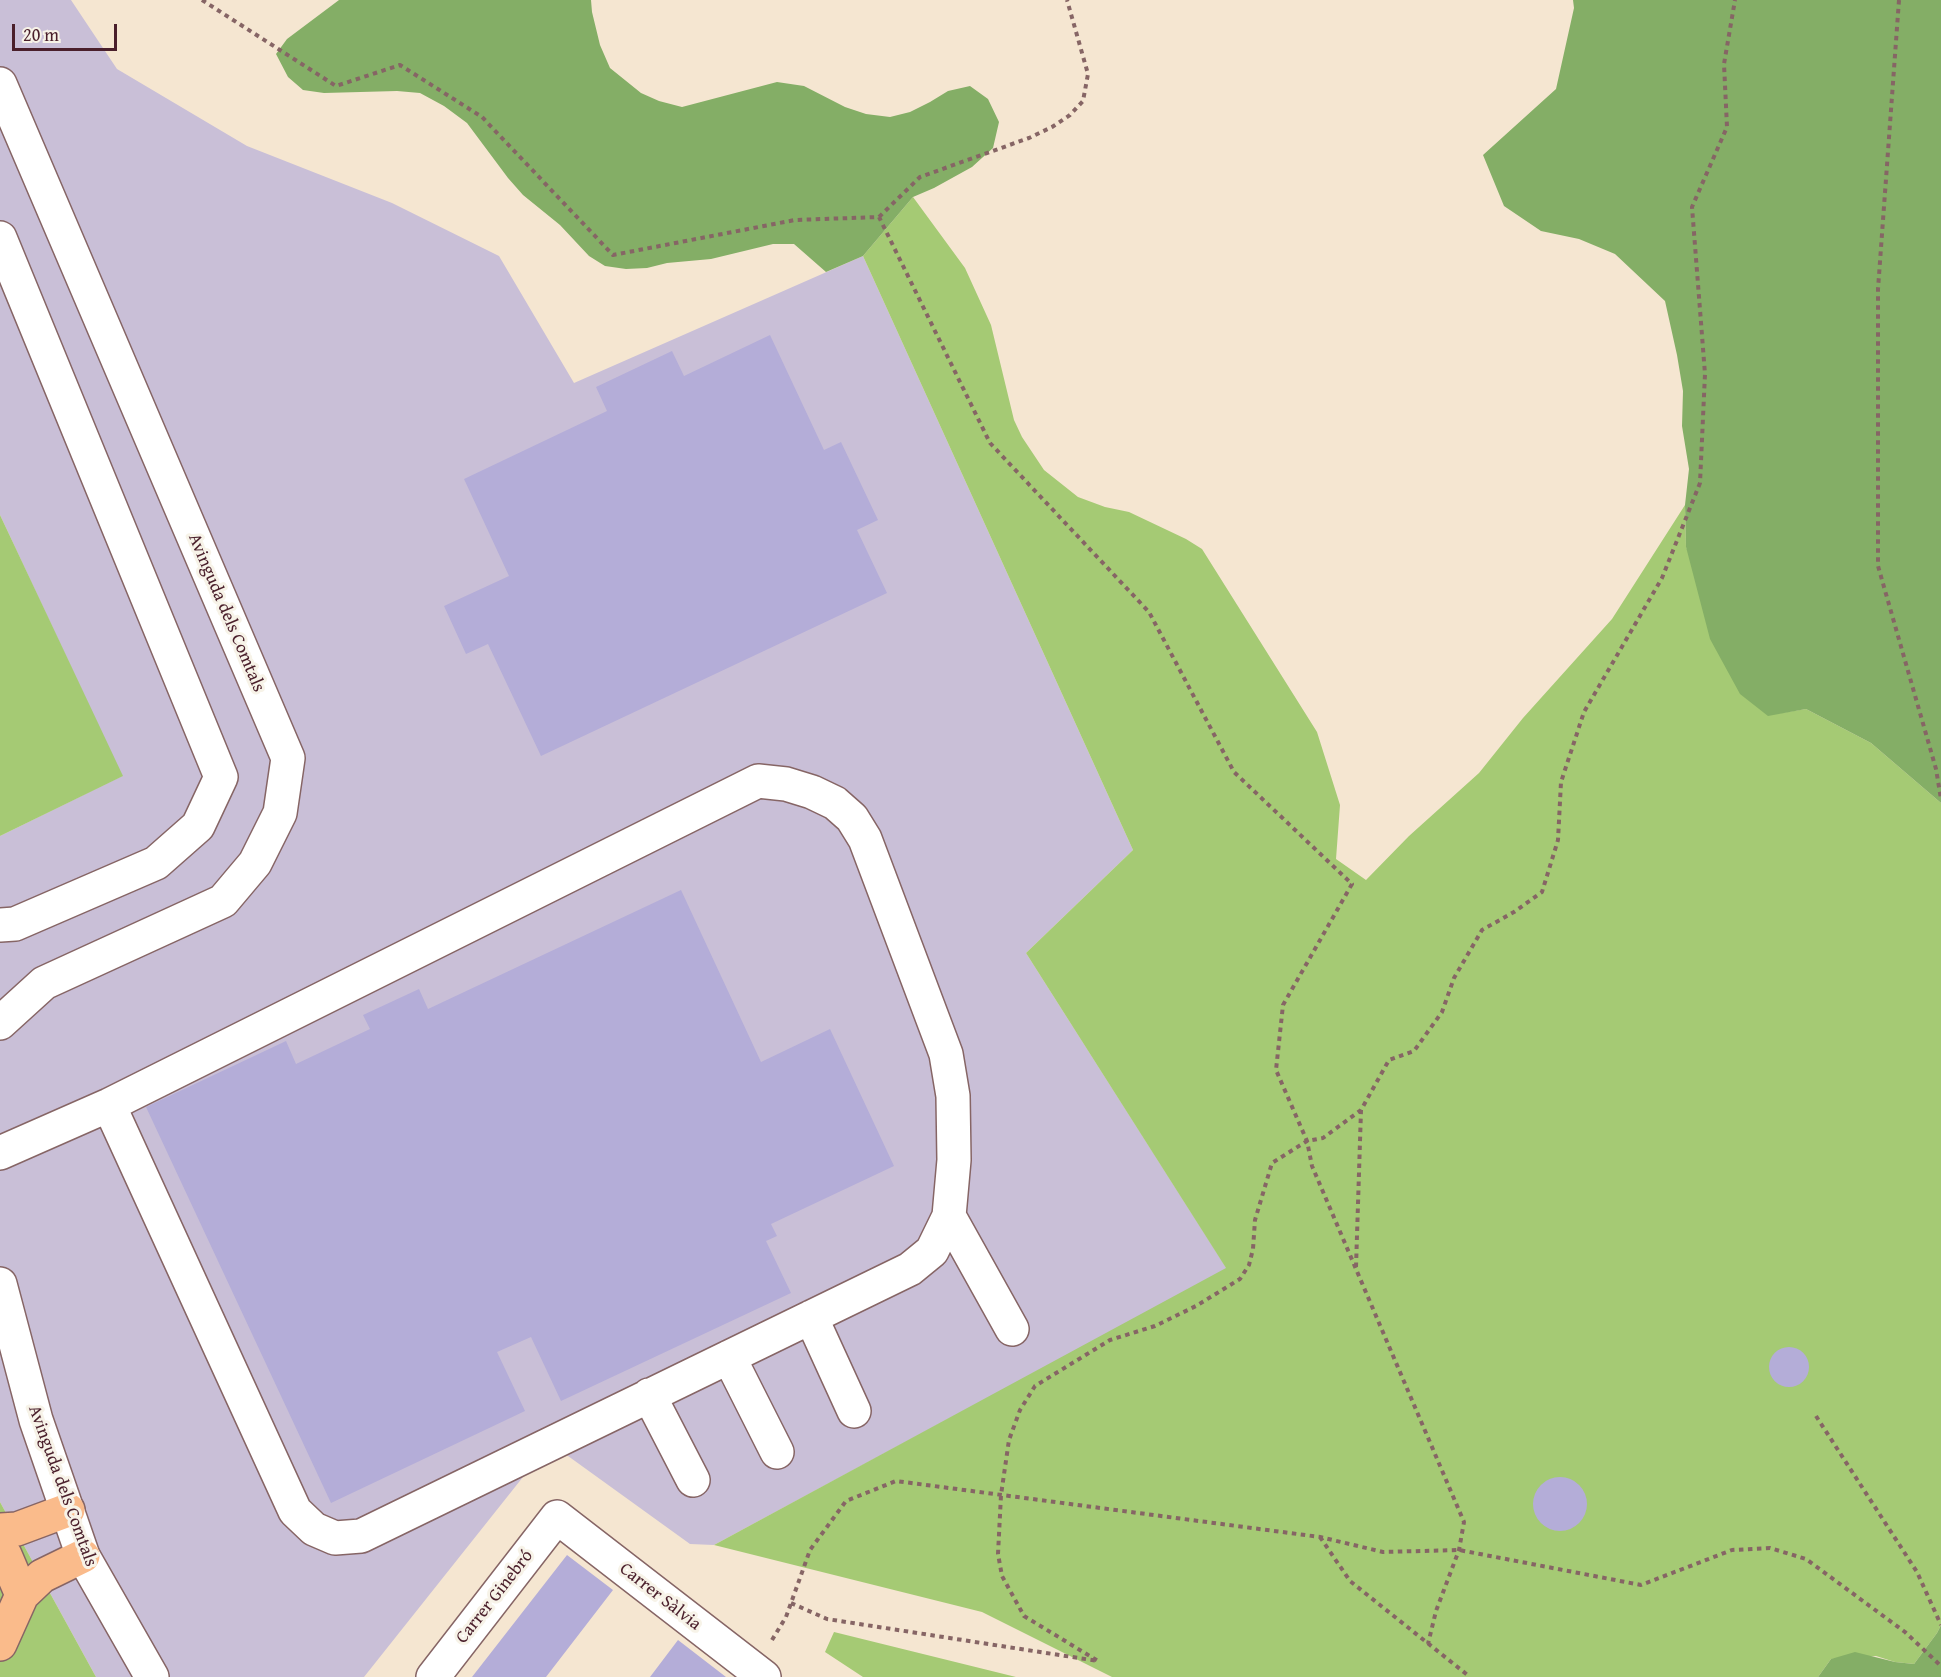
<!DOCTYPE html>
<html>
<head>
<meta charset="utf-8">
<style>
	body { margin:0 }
	#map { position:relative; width:1941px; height:1677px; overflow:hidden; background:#f5e6d1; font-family:"Gentium Book Plus",serif }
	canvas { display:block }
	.scale { position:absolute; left:12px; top:24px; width:105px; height:27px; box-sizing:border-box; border:3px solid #4a1f2b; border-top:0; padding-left:8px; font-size:18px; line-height:21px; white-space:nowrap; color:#4a1f2b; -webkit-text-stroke:4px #f7f3e8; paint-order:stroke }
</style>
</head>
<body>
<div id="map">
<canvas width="1941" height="1677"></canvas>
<div class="scale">20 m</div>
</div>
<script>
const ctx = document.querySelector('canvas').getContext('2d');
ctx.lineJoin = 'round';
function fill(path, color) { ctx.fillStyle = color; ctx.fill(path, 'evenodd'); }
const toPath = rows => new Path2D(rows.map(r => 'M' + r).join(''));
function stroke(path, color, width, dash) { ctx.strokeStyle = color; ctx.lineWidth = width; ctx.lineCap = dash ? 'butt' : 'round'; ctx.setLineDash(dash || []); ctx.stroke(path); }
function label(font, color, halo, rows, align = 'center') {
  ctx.font = font + ' "Gentium Book Plus",serif'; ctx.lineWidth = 6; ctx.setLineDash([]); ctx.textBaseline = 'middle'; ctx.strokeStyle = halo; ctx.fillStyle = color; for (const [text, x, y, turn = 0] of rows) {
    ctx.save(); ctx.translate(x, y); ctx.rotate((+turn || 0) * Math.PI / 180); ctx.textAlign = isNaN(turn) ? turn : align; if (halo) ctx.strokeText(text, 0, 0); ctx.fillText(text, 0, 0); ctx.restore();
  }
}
fill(toPath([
	[0,0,71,0,117,69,247,146,392,203,499,256,574,383,863,256,1133,850,1026,953,1227,1269,714,1545,690,1544,550,1443,364,1677,96,1677,0,1502,0,836,122,776,0,515]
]), '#c9bfd7');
fill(toPath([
	[913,197,965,268,991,325,1014,420,1022,437,1044,470,1078,497,1105,507,1129,512,1186,539,1202,549,1317,732,1340,805,1336,859,1366,880,1409,836,1479,773,1523,718,1612,619,1685,505,1686,547,1768,715,1806,709,1871,743,1941,803,1941,1625,1937,1633,1914,1664,1895,1662,1876,1656,1831,1659,1818,1677,1112,1677,982,1612,714,1545,1226,1268,1026,953,1133,850,863,256],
	[0,515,123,776,0,836],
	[0,1502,96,1677,0,1677],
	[834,1632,1016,1677,863,1677,825,1652]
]), '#a5ca74');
fill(toPath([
	[339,0,591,0,592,12,600,45,610,68,641,93,659,101,682,107,777,82,804,86,845,107,866,114,890,117,910,112,930,102,948,91,970,86,988,99,999,122,993,148,972,167,934,188,913,197,863,256,826,272,794,244,773,244,711,259,667,263,647,268,626,269,605,266,589,256,560,225,523,195,508,178,467,123,444,106,420,93,397,91,324,93,303,90,288,77,276,54,287,39],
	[1573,0,1941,0,1941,803,1871,743,1806,709,1768,716,1740,694,1710,639,1686,547,1685,505,1689,469,1682,426,1683,391,1677,355,1665,301,1615,254,1579,239,1541,231,1504,206,1483,155,1556,89,1574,8],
	[1941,1625,1941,1677,1818,1677,1831,1659,1855,1652,1895,1662,1914,1664,1937,1633]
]), '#84ae66');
fill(toPath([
	[770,335,824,450,841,442,878,520,857,530,887,593,541,756,488,644,466,654,444,606,509,576,464,479,607,411,596,387,672,351,684,376],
	[681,890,761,1062,830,1029,894,1166,771,1224,777,1236,766,1241,791,1293,561,1401,531,1337,497,1352,525,1411,331,1503,146,1107,286,1041,296,1064,370,1029,363,1015,419,989,428,1009],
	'1769 1367a20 20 0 1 1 40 0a20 20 0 1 1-40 0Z',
	'1533 1504a27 27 0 1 1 54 0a27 27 0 1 1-54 0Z',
	[567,1555,613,1590,546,1677,472,1677],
	[678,1640,726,1677,650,1677]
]), '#b4add8');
const minor = toPath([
	[0,84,288,758,280,813,255,863,223,901,44,983,0,1023],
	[0,238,221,777,198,826,156,863,15,924,0,925],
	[0,1153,109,1105,758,781,786,784,812,792,835,803,852,818,865,839,946,1054,953,1096,954,1160,949,1216,932,1251,910,1269,361,1536,335,1538,314,1529,295,1511,109,1105],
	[949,1216,1012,1329],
	[0,1284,36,1420,83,1556,152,1677],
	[811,1317,854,1411],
	[729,1357,777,1452],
	[649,1395,693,1480],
	[433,1677,557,1517,764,1677]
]);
const highway = toPath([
	[0,1530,17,1529,68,1510],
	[0,1548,5,1555,22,1595],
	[0,1644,22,1595,42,1576,83,1556]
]);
stroke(minor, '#866565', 36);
stroke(highway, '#866565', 36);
stroke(toPath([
	[202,0,336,86,400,65,482,117,613,255,795,220,879,217,990,443,1149,612,1234,772,1352,884,1283,1005,1276,1070,1307,1141,1312,1166,1464,1522,1459,1550,1436,1611,1428,1644],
	[1899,0,1878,289,1878,566,1936,769,1941,799],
	[879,217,920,177,1029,138,1052,127,1070,115,1083,101,1088,74,1067,0],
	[1356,1267,1361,1110],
	[1816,1416,1917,1572,1941,1625],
	[1320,1537,1350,1581,1470,1677],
	[791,1603,827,1619,1098,1661,1024,1616,1002,1576,998,1554,1001,1495,1009,1440,1020,1410,1035,1386,1110,1340,1155,1326,1196,1306,1240,1279,1249,1265,1253,1249,1255,1220,1272,1163,1307,1141,1323,1138,1361,1110,1389,1060,1414,1051,1442,1012,1454,978,1482,930,1514,912,1542,892,1558,840,1561,782,1584,712,1662,578,1700,483,1705,374,1692,207,1727,127,1724,64,1735,0],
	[772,1640,786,1617,810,1550,846,1501,896,1481,1320,1537,1383,1552,1459,1550,1641,1585,1732,1550,1770,1548,1806,1559,1905,1632,1941,1666]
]), '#866565', 4, [4.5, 4.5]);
stroke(minor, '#fff', 33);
stroke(highway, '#fabb8b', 33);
label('18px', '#4a1f2b', '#f7f3e8', [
	["Avinguda dels Comtals",226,613,67],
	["Avinguda dels Comtals",62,1486,70],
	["Carrer Ginebró",495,1597,-52],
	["Carrer Sàlvia",660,1597,38]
]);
</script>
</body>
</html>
